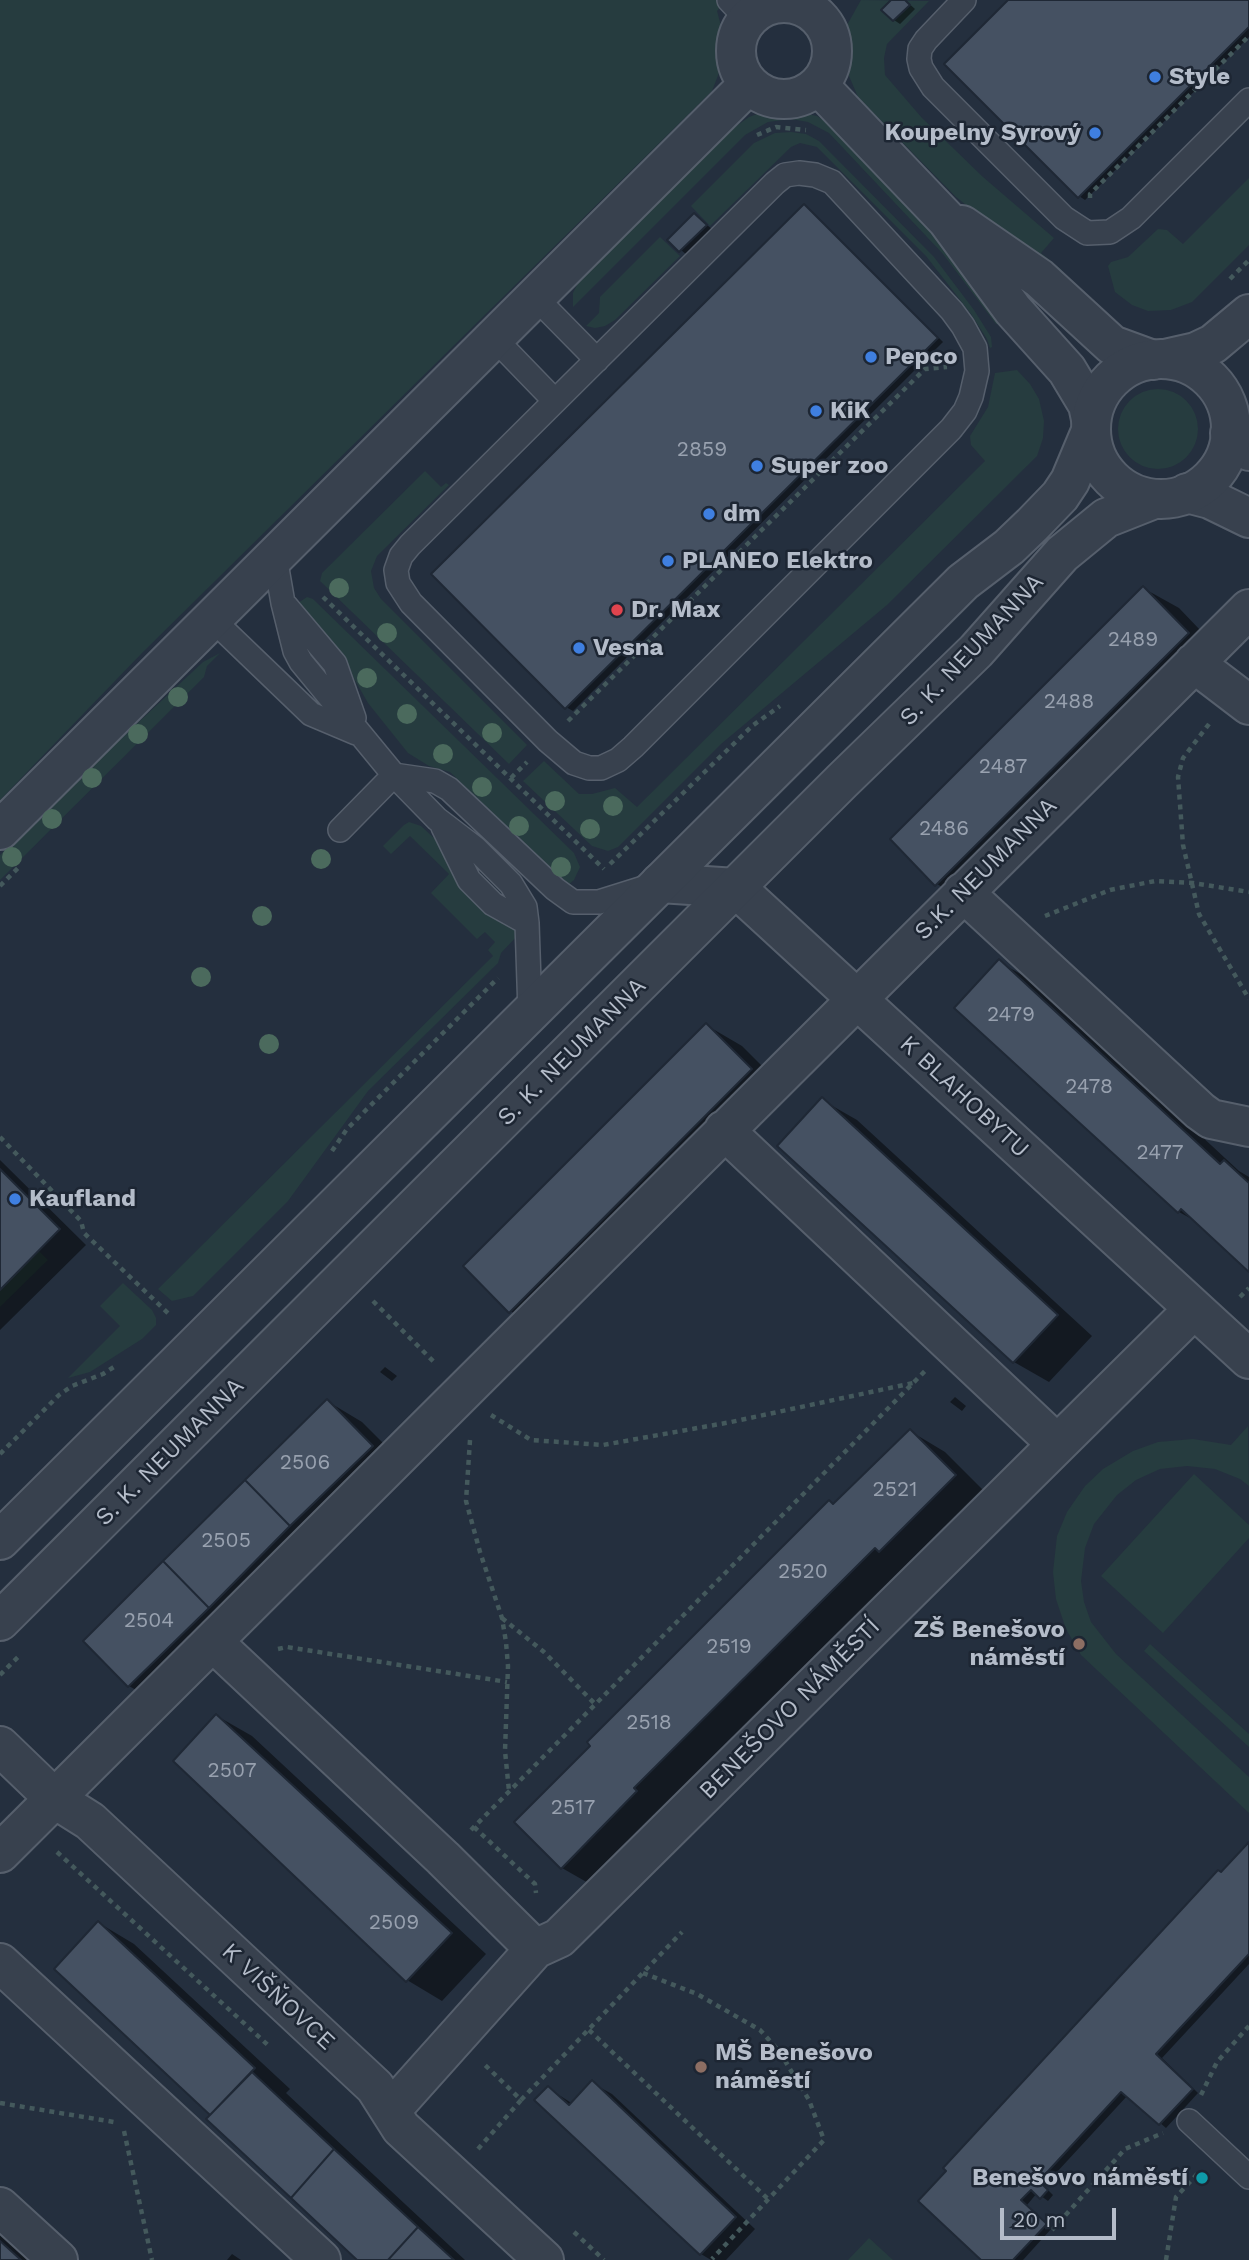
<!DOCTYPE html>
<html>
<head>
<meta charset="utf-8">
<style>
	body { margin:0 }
	#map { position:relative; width:1249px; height:2260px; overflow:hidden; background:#242f3e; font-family:"Work Sans",sans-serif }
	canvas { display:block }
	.scale { position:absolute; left:1000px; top:2208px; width:116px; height:32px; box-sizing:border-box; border:4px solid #b4bcc9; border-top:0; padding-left:9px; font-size:21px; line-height:24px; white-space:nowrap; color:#b4bcc9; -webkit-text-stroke:5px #1d2633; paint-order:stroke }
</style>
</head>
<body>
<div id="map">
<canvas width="1249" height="2260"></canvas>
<div class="scale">20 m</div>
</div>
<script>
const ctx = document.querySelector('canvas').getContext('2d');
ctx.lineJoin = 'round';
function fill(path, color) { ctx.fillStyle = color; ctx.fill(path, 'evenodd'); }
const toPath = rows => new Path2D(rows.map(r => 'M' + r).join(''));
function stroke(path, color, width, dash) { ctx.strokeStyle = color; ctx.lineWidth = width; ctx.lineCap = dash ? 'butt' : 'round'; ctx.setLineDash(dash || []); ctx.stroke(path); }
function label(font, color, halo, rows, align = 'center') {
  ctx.font = font + ' "Work Sans",sans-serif'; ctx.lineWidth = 5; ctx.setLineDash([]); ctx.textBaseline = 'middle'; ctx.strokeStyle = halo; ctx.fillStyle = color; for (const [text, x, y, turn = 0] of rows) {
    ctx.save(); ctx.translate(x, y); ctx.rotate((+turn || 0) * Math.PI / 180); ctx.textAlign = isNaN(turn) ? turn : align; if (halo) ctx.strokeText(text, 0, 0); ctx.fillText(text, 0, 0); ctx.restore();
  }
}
fill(toPath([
	[0,0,727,0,717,11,725,41,724,60,712,91,142,653,0,800],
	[861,0,929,1,887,44,884,58,885,75,922,118,983,177,1054,238,1041,253,1062,270,1057,277,956,197,858,97,846,69,843,53,847,25],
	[785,109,817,116,837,129,931,224,1006,326,996,324,943,254,829,133,808,122,791,119,768,122,745,135,573,307,573,293,581,277,728,132,749,117,763,112],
	[791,132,806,134,819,141,934,257,974,310,991,337,992,347,990,348,987,339,971,314,926,256,817,147,800,143,791,147,710,226,691,206,754,143,775,133],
	[1249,178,1249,245,1192,302,1171,310,1148,311,1132,305,1115,292,1108,266,1111,262,1128,257,1158,229,1167,230,1183,244],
	[660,237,680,256,615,320,605,326,595,328,586,326,599,313,600,297],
	[1017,370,1030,384,1039,399,1044,421,1043,438,1037,456,887,605,721,744,618,847,608,851,592,846,523,781,544,761,579,794,592,794,615,788,637,807,985,461,971,445,970,436,988,407,995,373],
	'1118 429a40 40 0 1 1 80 0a40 40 0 1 1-80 0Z',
	[425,471,441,487,446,483,449,485,377,556,371,571,374,588,381,599,527,745,509,764,320,581,322,573],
	[307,597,313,599,574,853,580,867,574,880,568,885,450,772,429,766,408,753,368,703,337,649,298,603],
	[220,653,207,666,204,677,0,880,0,855,68,788,203,662],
	[409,822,421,826,434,838,519,934,501,953,498,963,368,1091,288,1201,193,1296,172,1301,158,1289,493,956,488,950,495,942,485,932,477,939,431,893,449,874,410,836,391,854,383,846,404,825],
	[39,1251,48,1260,0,1307,0,1290],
	[123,1283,152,1310,156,1318,156,1325,142,1339,90,1372,68,1378,120,1326,100,1306],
	[1248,1426,1249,1486,1240,1479,1215,1469,1187,1466,1160,1469,1136,1480,1117,1495,1094,1524,1085,1548,1081,1581,1084,1602,1091,1622,1116,1654,1249,1777,1249,1813,1081,1655,1066,1629,1056,1599,1053,1572,1057,1536,1067,1512,1085,1486,1103,1469,1133,1451,1158,1442,1193,1439,1231,1445],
	[1194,1474,1249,1525,1249,1538,1163,1633,1101,1576],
	[1150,1644,1249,1734,1249,1747,1144,1651],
	[869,2238,893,2260,848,2260]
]), '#263c3f');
fill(toPath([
	[893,0,905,0,915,9,900,24,894,20],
	[1011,0,1249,0,1249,37,1085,200,1079,196],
	[804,206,810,209,943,342,573,711,566,707],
	[694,215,712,229,687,255,669,240],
	[1143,588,1179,608,1223,654,972,905,937,884],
	[999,962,1035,982,1239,1171,1249,1177,1249,1269,1199,1223,1179,1212],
	[706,1025,742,1046,786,1090,546,1332,510,1311],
	[822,1100,857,1120,1092,1336,1049,1382,1014,1362],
	[0,1160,86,1245,0,1330],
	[385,1367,397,1376,392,1381,380,1372],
	[955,1397,966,1406,962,1411,950,1402],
	[327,1401,362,1422,407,1467,164,1706,129,1686,85,1641],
	[910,1431,945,1452,990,1497,597,1888,562,1868,829,1502,834,1505],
	[217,1716,252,1736,486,1954,442,2001,407,1980],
	[1249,1845,1249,1964,1162,2058,1198,2093,1166,2128,1128,2095,1044,2186,1053,2195,1048,2201,1037,2193,1027,2205,1052,2228,1023,2260,984,2260,1222,1874],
	[99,1923,134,1944,290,2089,286,2093,465,2260,359,2260,213,2115],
	[592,2083,612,2094,755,2229,726,2260,711,2260,701,2254,548,2088,573,2104],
	[0,2231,32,2260,0,2260],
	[232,2254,241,2260,227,2260]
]), '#0007');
const building = toPath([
	[891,0,905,0,910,5,893,21,881,10,891,0],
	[1008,0,1249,0,1249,27,1078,198,944,64,1008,0],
	[804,204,938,338,565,709,431,574,804,204],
	[694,213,707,225,679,252,667,240,694,213],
	[1143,586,1189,633,935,886,890,839,1143,586],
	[999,959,1220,1164,1224,1160,1249,1183,1249,1272,1181,1209,1178,1213,954,1008,999,959],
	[706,1023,752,1069,509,1313,463,1266,706,1023],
	[822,1097,1058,1315,1013,1363,777,1146,822,1097],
	[0,1169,60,1229,0,1290,0,1169],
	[327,1399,373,1446,290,1526,245,1480,327,1399],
	[910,1429,956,1475,879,1552,875,1548,634,1788,637,1791,561,1869,514,1822,590,1746,587,1742,829,1500,833,1504,910,1429],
	[245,1480,290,1526,209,1608,163,1561,245,1480],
	[163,1561,209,1608,128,1687,83,1641,163,1561],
	[216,1714,452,1933,406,1982,173,1761,216,1714],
	[1249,1842,1249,1954,1156,2054,1193,2089,1159,2125,1121,2092,1039,2181,1048,2190,1040,2199,1031,2190,1021,2200,1047,2224,1013,2260,981,2260,918,2201,946,2171,943,2168,1218,1870,1221,1872,1249,1842],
	[98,1921,255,2068,210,2115,54,1969,98,1921],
	[252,2072,334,2149,291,2198,206,2119,252,2072],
	[592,2080,736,2217,700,2255,534,2100,548,2086,569,2105,592,2080],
	[334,2149,418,2227,388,2260,357,2260,291,2198,334,2149],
	[418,2227,454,2260,388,2260,418,2227],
	[0,2241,21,2260,0,2260,0,2241]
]);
fill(building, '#455162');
stroke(building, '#1f2835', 2);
const service = toPath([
	[729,0,748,20],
	[964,0,926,40,920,49,919,59,921,68,933,87,1064,218,1087,233,1110,232,1131,218,1249,100],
	[799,173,815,175,832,182,952,311,963,326,975,348,977,371,971,397,965,411,951,429,633,747,618,760,601,768,589,768,574,763,548,741,411,603,398,583,396,570,401,556,410,545,775,183,785,175,799,173],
	[535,297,597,360],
	[494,338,555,401],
	[275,557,283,603,295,651,301,662,394,775,437,819,475,848,511,884,525,907,527,923],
	[286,606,335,664,354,718],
	[212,619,311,714,356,733],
	[394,775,435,781,449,789,555,889,573,902,599,902,650,886],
	[443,827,469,880,493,904,527,923,530,1012],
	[340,830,394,775],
	[1189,2121,1249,2177]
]);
const minor = toPath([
	'736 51a48 48 0 1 1 96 0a48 48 0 1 1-96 0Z',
	[818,85,947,220,1013,310,1067,370,1088,405,1091,419],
	[962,225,1039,278,1112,345,1153,360],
	[1230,433,1249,451],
	[1187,493,1210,499,1249,518],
	[1194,663,1249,705],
	[0,830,749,84],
	[660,883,736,888,1249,1359],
	[963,892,1200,1111,1211,1119,1249,1127],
	[724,1130,1057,1444],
	[213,1642,443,1858,535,1949],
	[0,1746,55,1799,90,1821,375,2087,401,2128,544,2260],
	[0,1853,1249,609],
	[0,1963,321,2260],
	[391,2110,535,1949,559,1938,1194,1309],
	[0,2207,58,2260]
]);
const tertiary = toPath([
	[1165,359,1196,352,1213,344,1249,314],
	'1091 429a70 70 0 1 1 140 0a70 70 0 1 1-140 0Z',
	[0,1540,963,582,1009,547,1032,525,1060,496,1070,481,1091,431],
	[0,1621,842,781,976,651,1062,554,1106,518,1154,499]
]);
stroke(service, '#565f6c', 26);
stroke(minor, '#565f6c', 42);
stroke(tertiary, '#565f6c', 42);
stroke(toPath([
	[757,135,776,127,806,130],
	[1090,198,1090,194,1249,36],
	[1230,279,1249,260],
	[323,597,604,869],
	[568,721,925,369,947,367],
	[1209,724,1183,758,1178,777,1183,845,1199,914,1249,999],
	[511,778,527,762],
	[610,864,752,726,780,706],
	[0,886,21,865],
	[1045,916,1110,890,1155,881,1193,883,1249,892],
	[0,1137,81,1221,84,1233,171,1316],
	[332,1151,347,1129,498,978],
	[1240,1297,1249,1288],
	[373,1301,436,1364],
	[491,1415,531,1440,603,1445,731,1422,913,1383],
	[470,1440,466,1501,480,1552,502,1618,506,1642,508,1666,505,1751,509,1791],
	[0,1454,59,1395,72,1386,103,1374,117,1365],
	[502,1618,544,1652,595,1704],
	[278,1649,287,1647,507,1682],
	[0,1675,19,1656],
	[474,1827,535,1884,536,1893],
	[471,1830,925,1371],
	[57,1852,270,2047],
	[643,1973,697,1994,760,2030,779,2051,809,2100,824,2140,712,2259],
	[589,2030,768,2199],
	[1201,2095,1217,2062,1249,2026],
	[521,2100,682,1932],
	[0,2103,114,2122],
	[124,2131,152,2260],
	[478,2149,521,2100,484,2064],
	[1052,2230,1125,2149,1163,2133],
	[574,2232,604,2260],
	[1166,2260,1176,2197,1199,2172]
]), '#44595c', 4.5, [5, 5]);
stroke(service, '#38414e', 23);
stroke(minor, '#38414e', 38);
stroke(tertiary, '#38414e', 38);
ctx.fillStyle = '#4b6a5d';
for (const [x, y] of [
	[339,588],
	[387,633],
	[367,678],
	[178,697],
	[407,714],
	[492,733],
	[138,734],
	[443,754],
	[92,778],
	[482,787],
	[555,801],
	[613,806],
	[52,819],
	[519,826],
	[590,829],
	[12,857],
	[321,859],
	[561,867],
	[262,916],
	[201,977],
	[269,1044]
]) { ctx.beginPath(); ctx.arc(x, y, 10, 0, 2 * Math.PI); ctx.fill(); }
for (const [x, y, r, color] of [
	[1155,77,7,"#3f7fe0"],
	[1095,133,7,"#3f7fe0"],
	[871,357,7,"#3f7fe0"],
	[816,411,7,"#3f7fe0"],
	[757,466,7,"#3f7fe0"],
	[709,514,7,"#3f7fe0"],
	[668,561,7,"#3f7fe0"],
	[617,610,7,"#e0444e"],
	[579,648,7,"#3f7fe0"],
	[15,1199,7,"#3f7fe0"],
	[1079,1644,7,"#8d6e63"],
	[701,2067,7,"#8d6e63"],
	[1202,2178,7,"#0f9aa8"]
]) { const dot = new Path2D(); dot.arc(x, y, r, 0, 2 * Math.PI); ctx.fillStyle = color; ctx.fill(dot); stroke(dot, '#1d2633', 2.5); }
label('21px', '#98a1af', null, [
	["2859",702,450],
	["2489",1133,640],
	["2488",1069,702],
	["2487",1003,767],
	["2486",944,829],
	["2479",1011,1015],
	["2478",1089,1087],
	["2477",1160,1153],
	["2506",305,1463],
	["2521",895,1490],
	["2505",226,1541],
	["2520",803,1572],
	["2504",149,1621],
	["2519",729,1647],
	["2518",649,1723],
	["2507",232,1771],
	["2517",573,1808],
	["2509",394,1923]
]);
label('bold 24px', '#b4bcc9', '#1d2633', [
	["Style",1169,77],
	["Koupelny Syrový",1081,133,"right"],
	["Pepco",885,357],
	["KiK",830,411],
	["Super zoo",771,466],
	["dm",723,514],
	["PLANEO Elektro",682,561],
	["Dr. Max",631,610],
	["Vesna",593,648],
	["Kaufland",29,1199],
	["ZŠ Benešovo",1065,1630,"right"],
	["náměstí",1065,1658,"right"],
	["MŠ Benešovo",715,2053],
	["náměstí",715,2081],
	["Benešovo náměstí",1188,2178,"right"]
], 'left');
label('24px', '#b4bcc9', '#1d2633', [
	["S. K. NEUMANNA",972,650,-47],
	["S.K. NEUMANNA",986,869,-45],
	["S. K. NEUMANNA",572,1052,-45],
	["K BLAHOBYTU",964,1097,43],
	["S. K. NEUMANNA",170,1452,-45],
	["BENEŠOVO NÁMĚSTÍ",790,1709,-45],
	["K VIŠŇOVCE",278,1997,43]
]);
</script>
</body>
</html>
